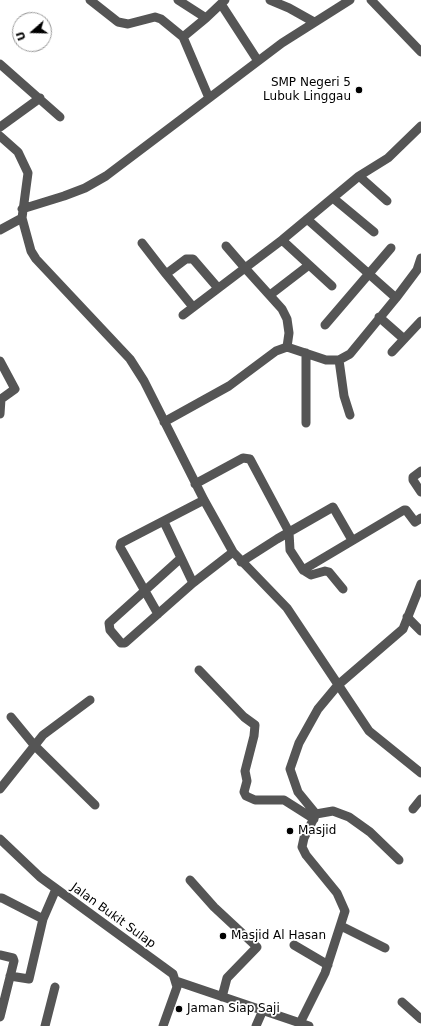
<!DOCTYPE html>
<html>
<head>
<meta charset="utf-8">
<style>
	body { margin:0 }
	#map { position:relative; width:421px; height:1026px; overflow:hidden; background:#fff; font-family:"DejaVu Sans",sans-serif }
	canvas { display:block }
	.north { position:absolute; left:12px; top:12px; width:40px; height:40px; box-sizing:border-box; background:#fff; border:1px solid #999; border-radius:50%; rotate:250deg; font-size:11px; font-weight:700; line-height:16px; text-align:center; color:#000 }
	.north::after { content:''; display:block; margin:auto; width:14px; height:18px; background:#000; clip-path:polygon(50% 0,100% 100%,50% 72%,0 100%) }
</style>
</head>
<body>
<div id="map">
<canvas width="421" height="1026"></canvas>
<div class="north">U</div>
</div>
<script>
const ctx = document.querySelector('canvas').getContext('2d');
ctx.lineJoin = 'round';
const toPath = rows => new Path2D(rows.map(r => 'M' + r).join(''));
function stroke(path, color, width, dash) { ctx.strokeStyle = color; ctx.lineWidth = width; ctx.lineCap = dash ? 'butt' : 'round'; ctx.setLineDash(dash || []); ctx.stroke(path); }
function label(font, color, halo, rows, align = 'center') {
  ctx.font = font + ' "DejaVu Sans",sans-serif'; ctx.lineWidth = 3.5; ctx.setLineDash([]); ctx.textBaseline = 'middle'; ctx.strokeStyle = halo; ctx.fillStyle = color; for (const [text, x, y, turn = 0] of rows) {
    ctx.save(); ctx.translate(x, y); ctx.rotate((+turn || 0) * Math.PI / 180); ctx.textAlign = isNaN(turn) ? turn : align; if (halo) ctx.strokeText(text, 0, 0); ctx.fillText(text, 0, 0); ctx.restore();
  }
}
stroke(toPath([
	[90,0,118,22,128,24,155,17,161,19,183,37,209,98],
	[178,0,206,18,225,0],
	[270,0,289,8,314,22],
	[371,0,421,52],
	[221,4,258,61],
	[183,37,206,18],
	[0,64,60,117],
	[0,127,40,98],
	[0,136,18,152,28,173,22,218,31,251,36,259,130,359,144,381,204,500,233,552,287,608,369,731,421,773],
	[359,176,387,201],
	[333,198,374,232],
	[22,209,64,196,85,188,106,176,282,43,350,0],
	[307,219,396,298],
	[0,230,22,218],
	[282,240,332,286],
	[142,243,166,274],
	[270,295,309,265],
	[193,307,166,274,186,259,193,259,218,288],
	[183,315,245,268,226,246],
	[379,317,404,339],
	[325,325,391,248],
	[287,347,289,333,287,319,282,309,245,268,282,240,359,176,388,158,421,126],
	[392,352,421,321],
	[306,353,306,423],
	[339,360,344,396,350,415],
	[0,361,15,389,1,399,0,414],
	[164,422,229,386,276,351,287,347,326,360,339,360,350,354,396,298,417,270,421,258],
	[421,471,413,477,413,480,421,492],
	[195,484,243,458,250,459,289,532,290,550,303,570,404,510,406,510,415,522,421,518],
	[164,522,193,583],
	[181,558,109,623,110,630,121,643,125,643,193,583,233,552],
	[241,562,277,539,333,507,352,540],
	[303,570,311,575,325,571,329,572,343,589],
	[158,614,120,547,121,543,204,500],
	[407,617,421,631],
	[199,670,244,717,255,725,254,736,245,771,247,781,244,792,246,796,255,800,284,800,314,819],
	[11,717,34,745,95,805],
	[0,789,43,735,90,700],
	[413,809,421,799],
	[316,814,298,792,290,769,299,743,318,709,338,685,403,629,421,584],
	[316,814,333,811,349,817,370,832,399,860],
	[0,839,40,877,173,974,177,987,163,1026],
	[190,880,214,907,257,947,227,978,222,997],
	[0,898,2,898,43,919],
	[341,926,385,948],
	[294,945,328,965],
	[0,955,13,958,14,961,0,1017],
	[10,976,29,979,43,919,56,889],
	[176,981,309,1026],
	[402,1002,421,1019],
	[300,1023,325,973,345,911,337,893,306,855,302,847,304,838,316,814],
	[45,1026,55,987],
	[256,1026,263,1010]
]), '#555', 9);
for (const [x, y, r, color] of [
	[359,90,4,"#000"],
	[290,831,4,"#000"],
	[223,936,4,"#000"],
	[179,1009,4,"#000"]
]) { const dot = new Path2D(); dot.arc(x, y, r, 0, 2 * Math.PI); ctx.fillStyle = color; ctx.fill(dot); stroke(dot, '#fff', 1.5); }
label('12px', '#000', '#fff', [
	["SMP Negeri 5",351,83,"right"],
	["Lubuk Linggau",351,97,"right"],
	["Masjid",298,831],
	["Masjid Al Hasan",231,936],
	["Jaman Siap Saji",187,1009]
], 'left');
label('12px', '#000', '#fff', [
	["Jalan Bukit Sulap",113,916,36]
]);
</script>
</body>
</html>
